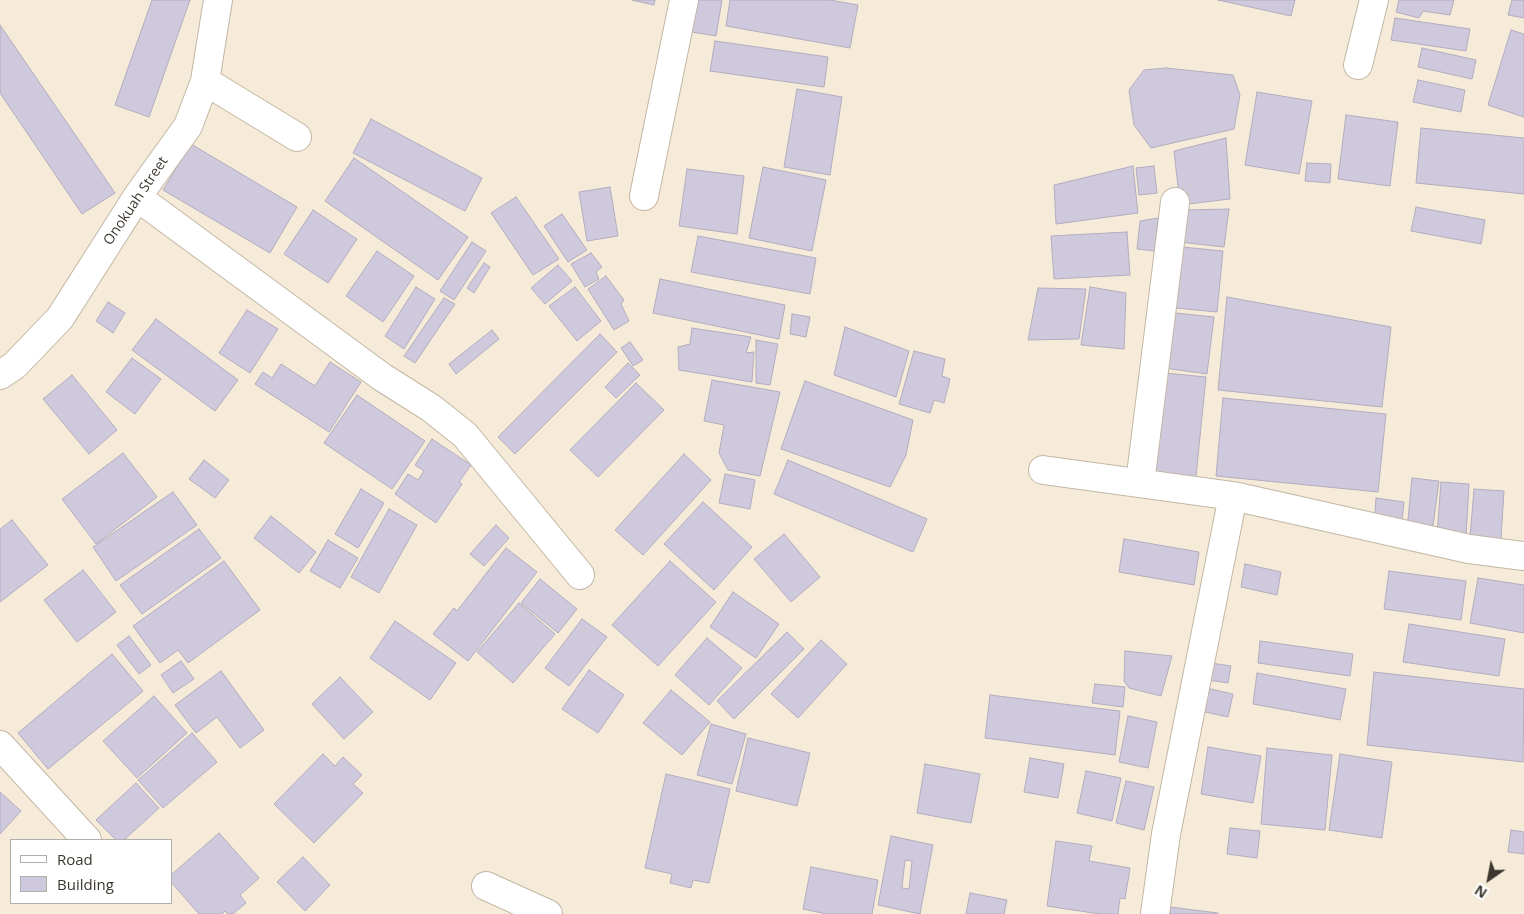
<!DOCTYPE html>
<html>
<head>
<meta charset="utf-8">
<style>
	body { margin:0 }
	#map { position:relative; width:1524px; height:914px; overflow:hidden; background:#f6ebd8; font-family:"Open Sans",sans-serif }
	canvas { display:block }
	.legend { position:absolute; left:10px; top:839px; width:162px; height:65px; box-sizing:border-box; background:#fff; border:1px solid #b1afac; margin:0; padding:6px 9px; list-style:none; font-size:15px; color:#3b372f }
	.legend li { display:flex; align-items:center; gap:10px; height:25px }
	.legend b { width:25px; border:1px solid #b1afac }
	.north { position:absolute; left:1464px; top:854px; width:50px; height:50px; -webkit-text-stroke:4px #fff; paint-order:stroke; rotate:213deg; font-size:14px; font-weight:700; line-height:20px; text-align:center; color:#3b372f }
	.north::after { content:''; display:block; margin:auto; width:18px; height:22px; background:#3b372f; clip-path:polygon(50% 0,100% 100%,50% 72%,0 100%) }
</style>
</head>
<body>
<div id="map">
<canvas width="1524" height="914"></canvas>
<ul class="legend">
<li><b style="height:6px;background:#fff"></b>Road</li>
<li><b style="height:14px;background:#cfc9dd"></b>Building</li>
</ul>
<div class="north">N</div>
</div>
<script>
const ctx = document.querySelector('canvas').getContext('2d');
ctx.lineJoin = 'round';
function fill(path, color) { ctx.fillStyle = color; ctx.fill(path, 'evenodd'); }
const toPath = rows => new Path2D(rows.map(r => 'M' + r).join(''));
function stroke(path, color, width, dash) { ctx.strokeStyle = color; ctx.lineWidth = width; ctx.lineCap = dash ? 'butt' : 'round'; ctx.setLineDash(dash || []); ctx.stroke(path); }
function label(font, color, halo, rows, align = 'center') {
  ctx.font = font + ' "Open Sans",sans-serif'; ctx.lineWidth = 5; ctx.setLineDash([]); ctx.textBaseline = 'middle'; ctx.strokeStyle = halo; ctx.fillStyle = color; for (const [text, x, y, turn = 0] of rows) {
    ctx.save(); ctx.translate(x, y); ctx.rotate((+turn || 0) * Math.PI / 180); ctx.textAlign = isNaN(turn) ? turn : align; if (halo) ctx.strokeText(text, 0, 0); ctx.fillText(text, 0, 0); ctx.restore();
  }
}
const building = toPath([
	[152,0,190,0,149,117,115,105,152,0],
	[632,0,655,0,654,5,632,0],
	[697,0,722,0,716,36,692,32,697,0],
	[730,0,830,0,858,5,850,48,726,26,730,0],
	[1218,0,1295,0,1291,16,1218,0],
	[1399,0,1454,0,1450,15,1423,11,1419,18,1396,12,1399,0],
	[1512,0,1524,0,1524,18,1508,15,1512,0],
	[1395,18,1470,29,1466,51,1391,40,1395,18],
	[0,25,115,193,82,214,0,93,0,25],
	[1511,30,1524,34,1524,117,1488,105,1511,30],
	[715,41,828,57,824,87,710,71,715,41],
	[1422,48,1476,60,1472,79,1418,67,1422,48],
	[1166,68,1233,75,1240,95,1234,129,1151,148,1134,125,1129,90,1144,70,1166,68],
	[1418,80,1465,90,1461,112,1413,102,1418,80],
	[797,89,842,97,830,175,784,167,797,89],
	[1257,92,1312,101,1299,174,1245,165,1257,92],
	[1346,115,1398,122,1390,186,1338,179,1346,115],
	[371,119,482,178,465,211,353,153,371,119],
	[1421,128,1524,138,1524,194,1416,183,1421,128],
	[1226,138,1230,199,1180,205,1174,151,1226,138],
	[191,144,297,207,270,253,163,190,191,144],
	[354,158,468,237,438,280,325,201,354,158],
	[1307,163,1331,164,1330,183,1305,181,1307,163],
	[1133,166,1138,213,1056,224,1054,185,1133,166],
	[1154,166,1157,193,1139,195,1136,168,1154,166],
	[763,167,826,180,812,251,749,238,763,167],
	[687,169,744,176,737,234,679,226,687,169],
	[610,187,618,236,587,241,579,192,610,187],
	[516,197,559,259,533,275,491,213,516,197],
	[1416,207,1485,220,1481,244,1411,231,1416,207],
	[1229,209,1224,247,1179,242,1183,210,1229,209],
	[313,210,357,239,328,283,284,254,313,210],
	[562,214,587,250,568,262,544,226,562,214],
	[1158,218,1155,251,1137,249,1140,221,1158,218],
	[1127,232,1130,275,1054,279,1051,236,1127,232],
	[698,236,816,258,810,294,691,272,698,236],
	[472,242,486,251,454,300,440,291,472,242],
	[1172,246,1223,251,1217,312,1166,307,1172,246],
	[377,251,414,276,383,322,346,296,377,251],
	[591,253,602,267,596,272,599,279,585,287,571,264,591,253],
	[484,263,490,267,474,293,467,288,484,263],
	[558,265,572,281,545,304,531,288,558,265],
	[606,276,624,300,621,304,629,321,614,330,588,289,606,276],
	[660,279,785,305,779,339,653,313,660,279],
	[416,287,435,299,404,349,385,336,416,287],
	[575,287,601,321,577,341,549,306,575,287],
	[1090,287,1126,293,1124,349,1081,345,1090,287],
	[1038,288,1086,289,1079,339,1028,340,1038,288],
	[1227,297,1391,327,1382,407,1218,390,1227,297],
	[444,298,455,304,415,363,404,356,444,298],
	[108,302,125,313,113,333,96,321,108,302],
	[247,310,278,329,250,373,219,353,247,310],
	[1166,312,1214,317,1207,374,1157,367,1166,312],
	[792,314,810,317,806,337,790,334,792,314],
	[156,319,238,380,215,411,132,350,156,319],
	[845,327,909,351,896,397,834,375,845,327],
	[692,328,751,337,746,353,754,352,752,382,679,370,678,347,690,344,692,328],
	[492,330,499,339,456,374,449,364,492,330],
	[600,334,617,352,515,454,498,437,600,334],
	[756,340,778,344,770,385,756,383,756,340],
	[630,342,643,360,633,366,621,348,630,342],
	[914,351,945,359,942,376,950,379,944,403,934,400,930,413,899,404,914,351],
	[132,358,161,379,135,414,106,392,132,358],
	[330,362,361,382,329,432,255,384,263,372,272,378,281,364,315,386,330,362],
	[628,363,640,375,616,398,605,387,628,363],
	[1155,372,1206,377,1195,486,1146,481,1155,372],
	[72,375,117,430,89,454,43,399,72,375],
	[712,380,780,392,760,476,728,470,719,453,724,425,704,421,712,380],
	[805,381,913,420,906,455,890,487,781,449,805,381],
	[636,383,664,410,598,477,570,450,636,383],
	[357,395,425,441,392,489,324,443,357,395],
	[1223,398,1386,414,1378,492,1216,476,1223,398],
	[432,439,471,465,459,482,462,484,436,523,395,494,408,474,418,480,424,471,415,465,432,439],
	[123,453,157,497,96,544,62,499,123,453],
	[684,454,711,480,643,555,615,530,684,454],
	[204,460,229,480,215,498,189,479,204,460],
	[788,460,927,519,913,552,774,494,788,460],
	[725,474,755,480,750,509,719,503,725,474],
	[1412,478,1439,481,1432,533,1407,530,1412,478],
	[1441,482,1469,484,1466,537,1437,535,1441,482],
	[361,489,384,503,358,548,335,534,361,489],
	[1474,489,1504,491,1501,539,1470,537,1474,489],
	[173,492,197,525,116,581,93,547,173,492],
	[1376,498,1404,502,1401,530,1374,527,1376,498],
	[703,502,752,547,714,590,664,544,703,502],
	[389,509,417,525,379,593,351,577,389,509],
	[271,516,316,552,299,573,254,538,271,516],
	[12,520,48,565,0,602,0,529,12,520],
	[496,525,509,538,484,566,470,554,496,525],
	[199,529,221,558,142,614,120,585,199,529],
	[784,534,820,577,791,602,754,559,784,534],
	[1124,539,1199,552,1194,585,1119,572,1124,539],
	[328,540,358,558,340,588,310,571,328,540],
	[506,548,537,572,468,661,433,634,454,608,457,611,506,548],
	[224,561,260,610,188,663,178,650,160,663,133,626,224,561],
	[670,561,716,602,658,666,612,625,670,561],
	[1245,564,1281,572,1277,595,1241,587,1245,564],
	[83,570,116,612,77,642,44,600,83,570],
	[1389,571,1466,581,1461,620,1384,609,1389,571],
	[1478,578,1524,585,1524,633,1470,623,1478,578],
	[540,579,577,609,558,633,521,603,540,579],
	[733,592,779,624,756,658,710,627,733,592],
	[519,603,555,634,513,683,477,652,519,603],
	[582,619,607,637,569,686,545,668,582,619],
	[395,621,456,663,430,700,370,658,395,621],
	[1409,624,1505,639,1499,676,1403,662,1409,624],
	[787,632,804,649,734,719,717,701,787,632],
	[129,636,151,665,139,674,117,645,129,636],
	[707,638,742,668,709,705,675,675,707,638],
	[821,640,847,664,798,718,771,694,821,640],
	[1260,641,1353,654,1350,676,1258,663,1260,641],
	[1125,651,1172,656,1161,696,1129,688,1124,681,1125,651],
	[112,654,143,691,48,769,18,733,112,654],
	[181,661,194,679,173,693,161,675,181,661],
	[1211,663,1231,666,1228,683,1208,680,1211,663],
	[589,670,624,695,598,733,562,709,589,670],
	[221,671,264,730,240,748,217,717,196,733,175,705,221,671],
	[1374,672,1524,689,1523,762,1367,745,1374,672],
	[1257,673,1346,689,1340,720,1253,704,1257,673],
	[340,677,373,712,344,739,312,704,340,677],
	[1095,684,1125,687,1123,707,1092,703,1095,684],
	[1206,688,1233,694,1228,717,1201,711,1206,688],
	[671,690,710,722,682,755,643,723,671,690],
	[990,695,1120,711,1115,755,985,738,990,695],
	[154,696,187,733,137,778,103,741,154,696],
	[1128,716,1157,722,1148,768,1119,762,1128,716],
	[711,724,746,734,732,784,697,775,711,724],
	[192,733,217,762,163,808,138,780,192,733],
	[748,738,810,753,797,806,736,791,748,738],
	[1208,747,1261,756,1253,803,1201,794,1208,747],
	[1267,748,1332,755,1325,830,1261,824,1267,748],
	[323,754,335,766,343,757,362,775,353,784,363,793,314,843,274,804,323,754],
	[1340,754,1392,762,1382,838,1329,830,1340,754],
	[1030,758,1064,764,1058,798,1024,792,1030,758],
	[925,764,980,774,971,823,917,813,925,764],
	[1086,771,1121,778,1112,821,1077,813,1086,771],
	[666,774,730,789,709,883,693,880,691,888,670,883,672,874,645,868,666,774],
	[1126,781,1154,787,1144,830,1116,823,1126,781],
	[136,783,159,808,124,840,116,840,96,820,136,783],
	[0,792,21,811,0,834,0,792],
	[1230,828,1260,831,1257,858,1227,854,1230,828],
	[1511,830,1524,832,1524,854,1508,852,1511,830],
	[219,833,259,878,240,895,246,903,233,914,228,914,225,911,222,914,199,914,171,882,171,875,219,833],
	[891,836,933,845,920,914,878,905,891,836],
	[905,860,912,861,909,889,902,888,905,860],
	[1056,841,1092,846,1089,861,1130,868,1125,899,1120,898,1118,914,1100,914,1047,906,1056,841],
	[303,857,330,885,305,911,277,882,303,857],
	[811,867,878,880,872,914,827,914,803,909,811,867],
	[970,893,1007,900,1004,914,966,914,970,893],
	[1170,907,1218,913,1218,914,1170,914,1170,907]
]);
fill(building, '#cfc9dd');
stroke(building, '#b2acbf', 1);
const minor = toPath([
	[1358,65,1374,0],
	[205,81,297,137],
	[644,196,684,0],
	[137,197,382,377,431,408,465,435,580,575],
	[0,375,15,365,60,318,137,197,188,126,205,81,218,0],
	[1043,470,1233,496,1469,549,1524,556],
	[1140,483,1175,202],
	[0,745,87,840],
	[486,886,548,914],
	[1155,914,1166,834,1233,496]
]);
stroke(minor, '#c2b7a5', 30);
stroke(minor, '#fff', 28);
label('14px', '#3b372f', '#fff', [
	["Onokuah Street",136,201,-56]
]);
</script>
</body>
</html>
